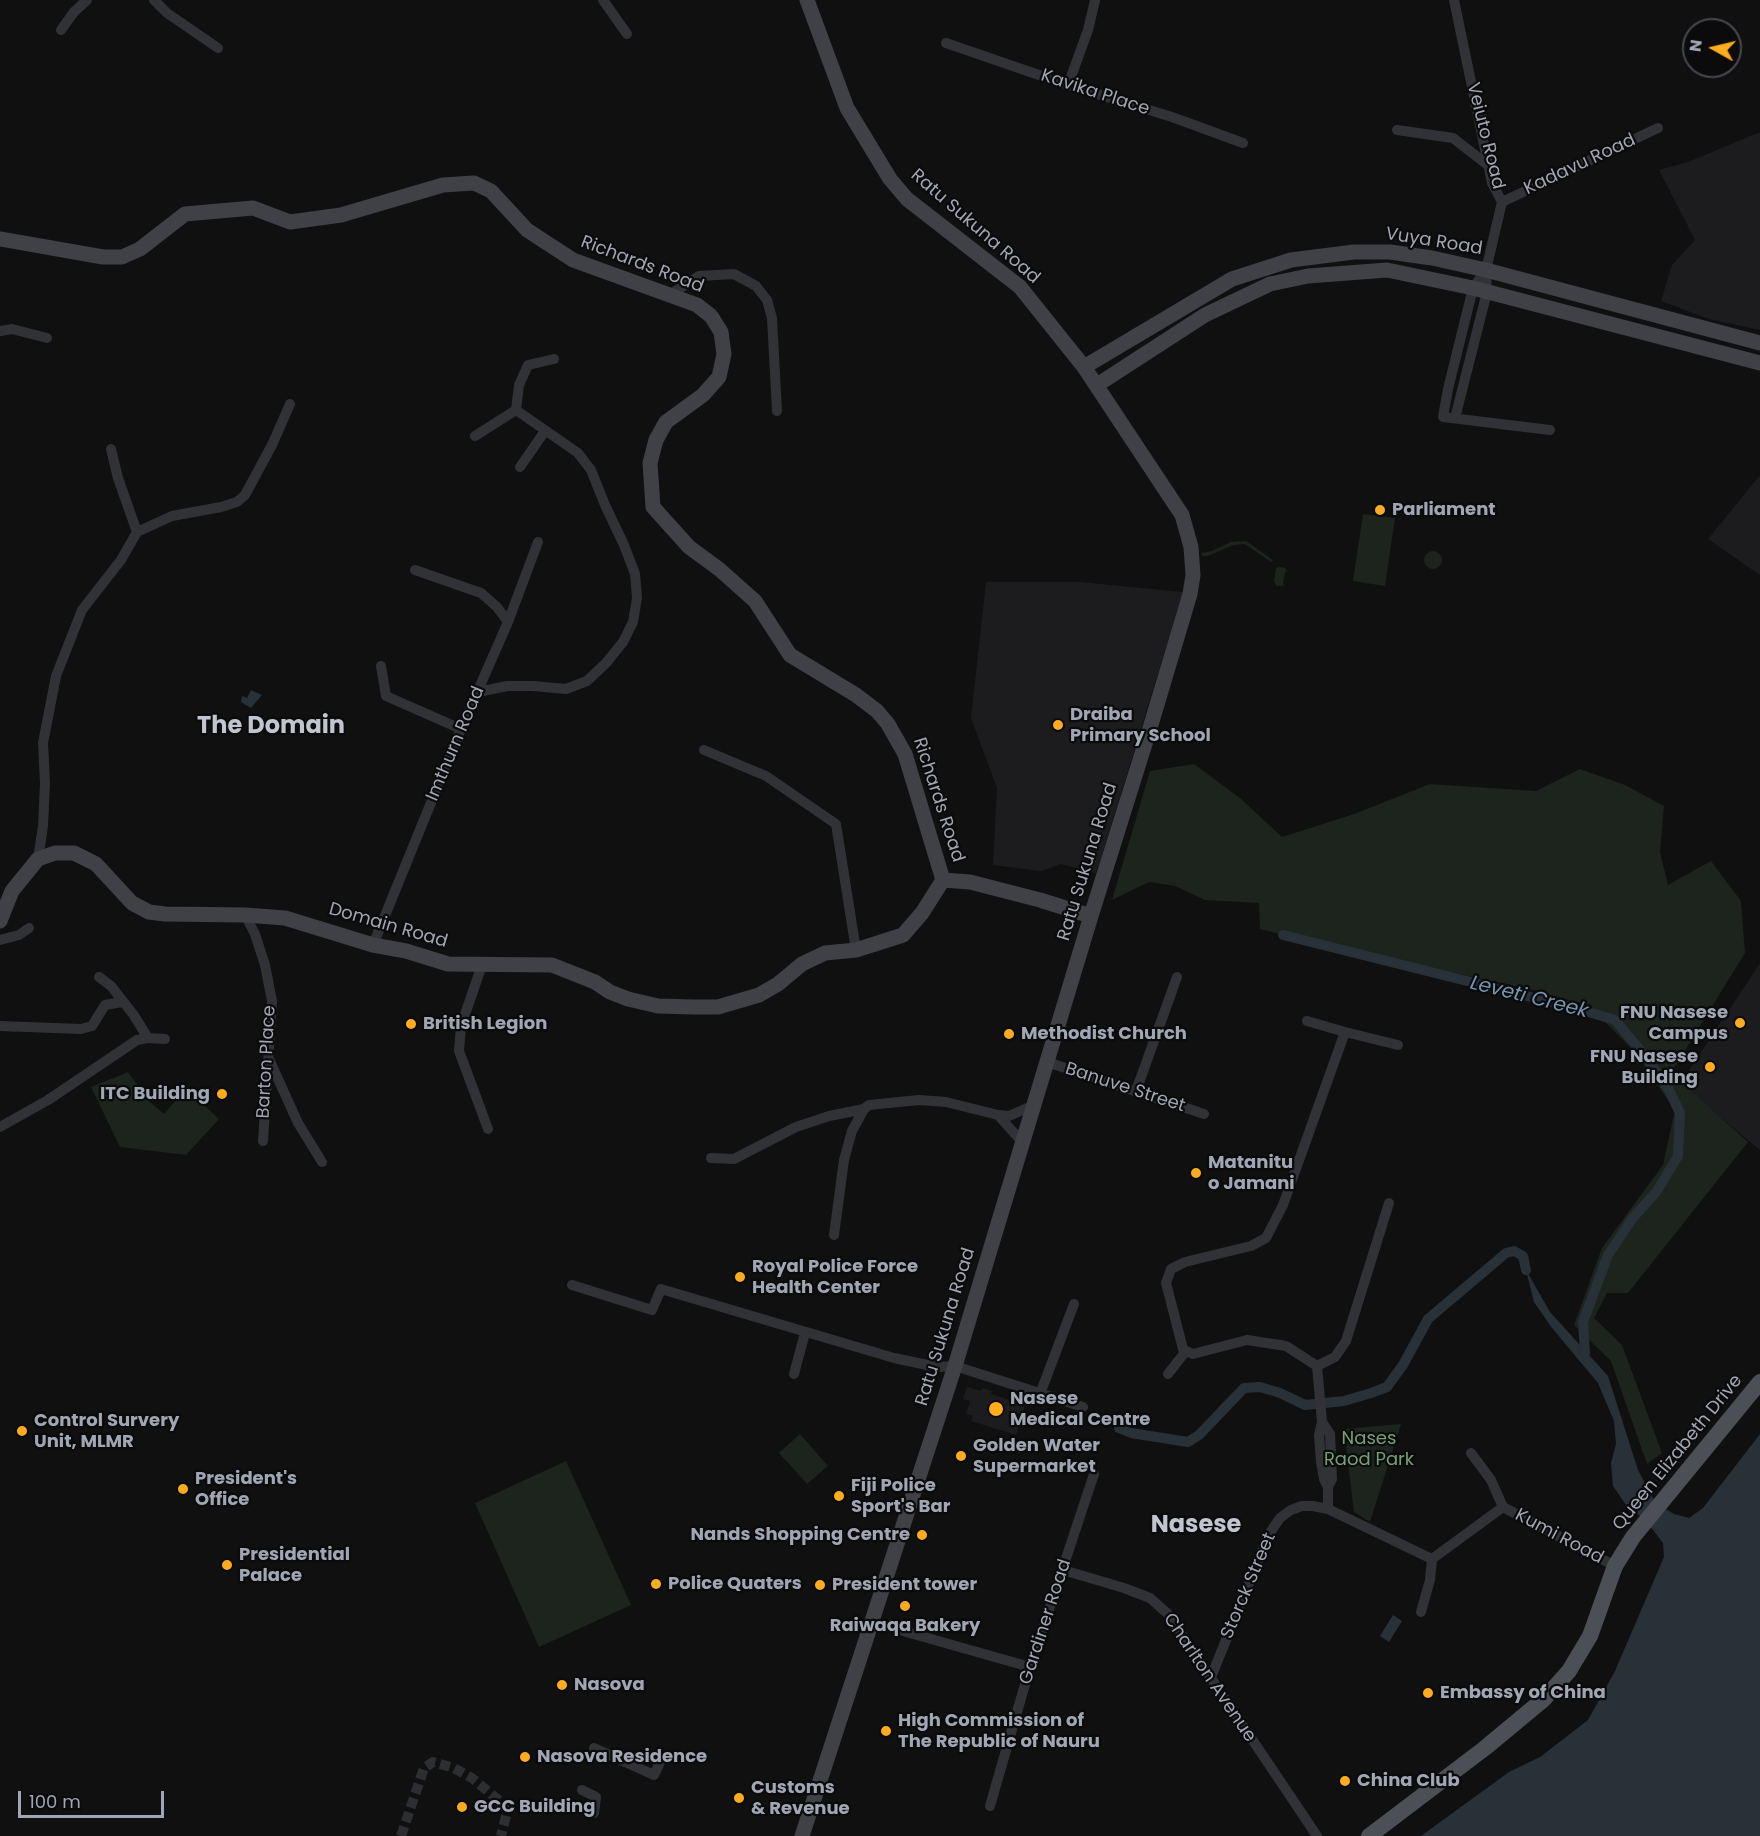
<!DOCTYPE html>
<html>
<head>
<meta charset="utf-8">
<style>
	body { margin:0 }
	#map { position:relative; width:1760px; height:1836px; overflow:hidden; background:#101011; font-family:Poppins,sans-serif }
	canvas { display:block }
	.north { position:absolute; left:1682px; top:18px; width:60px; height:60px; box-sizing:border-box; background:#0b0b0c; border:2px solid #47494f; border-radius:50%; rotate:278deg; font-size:16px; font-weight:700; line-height:24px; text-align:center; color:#a0a6b3 }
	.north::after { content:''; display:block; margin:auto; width:21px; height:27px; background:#fcac1d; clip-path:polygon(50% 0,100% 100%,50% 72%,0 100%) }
	.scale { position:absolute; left:18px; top:1791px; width:146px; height:27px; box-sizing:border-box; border:3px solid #a0a6b3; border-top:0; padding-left:8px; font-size:18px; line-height:21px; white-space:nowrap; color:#a0a6b3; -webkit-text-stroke:4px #0b0b0c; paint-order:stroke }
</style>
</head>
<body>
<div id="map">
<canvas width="1760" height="1836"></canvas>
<div class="north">N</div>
<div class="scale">100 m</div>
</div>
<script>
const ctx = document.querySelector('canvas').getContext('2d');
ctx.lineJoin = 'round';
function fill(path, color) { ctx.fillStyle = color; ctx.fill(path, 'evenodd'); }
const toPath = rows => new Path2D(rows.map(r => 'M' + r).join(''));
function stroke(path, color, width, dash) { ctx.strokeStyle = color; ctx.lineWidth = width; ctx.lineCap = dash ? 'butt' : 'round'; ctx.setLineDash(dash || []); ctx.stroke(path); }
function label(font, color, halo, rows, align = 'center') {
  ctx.font = font + ' Poppins,sans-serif'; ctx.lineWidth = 4.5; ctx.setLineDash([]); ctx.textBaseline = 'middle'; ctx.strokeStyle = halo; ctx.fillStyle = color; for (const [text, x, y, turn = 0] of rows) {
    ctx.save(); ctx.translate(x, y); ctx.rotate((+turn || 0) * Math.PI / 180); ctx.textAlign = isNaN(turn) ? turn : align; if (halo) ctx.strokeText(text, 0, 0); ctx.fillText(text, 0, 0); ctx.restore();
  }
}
fill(toPath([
	[1760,132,1760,330,1709,319,1661,301,1672,265,1695,240,1659,170,1688,162],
	[1760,475,1760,575,1708,539],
	[986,582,1080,582,1183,592,1099,865,1095,873,1061,864,1041,871,993,865,997,788,971,718],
	[1760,963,1760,1150,1680,1084],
	[967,1387,981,1391,982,1388,992,1391,991,1394,1025,1405,1016,1435,971,1421,973,1416,966,1414,970,1401,963,1399]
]), '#1c1c1e');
fill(toPath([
	[1363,514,1395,518,1385,586,1353,581],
	[1246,541,1273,560,1271,562,1245,544,1233,545,1208,556,1202,556,1201,553,1212,551,1231,542],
	'1424 560a9 9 0 1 1 18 0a9 9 0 1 1-18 0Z',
	[1280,567,1285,568,1287,571,1285,572,1283,584,1285,585,1282,586,1277,586,1274,582,1276,568],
	[1194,764,1240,798,1282,837,1354,814,1430,784,1536,791,1580,769,1625,785,1664,806,1660,852,1668,885,1711,861,1741,901,1745,953,1671,1073,1748,1142,1628,1293,1607,1293,1594,1318,1622,1345,1662,1453,1647,1464,1611,1361,1574,1325,1602,1248,1663,1165,1675,1110,1634,1051,1589,1006,1533,990,1308,941,1260,929,1259,903,1205,900,1175,886,1149,882,1112,900,1150,771],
	[128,1072,150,1102,164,1114,186,1088,219,1119,186,1155,120,1147,91,1087],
	[1401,1424,1370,1522,1354,1512,1344,1429],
	[800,1434,828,1466,807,1484,779,1453],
	[566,1461,631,1605,539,1647,475,1503]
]), '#1c241d');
fill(toPath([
	[251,690,262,695,251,708,241,702,242,696,247,698],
	[1526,1270,1550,1312,1608,1376,1638,1470,1652,1497,1659,1505,1674,1514,1689,1518,1703,1508,1760,1434,1760,1836,1421,1836,1509,1772,1540,1757,1588,1720,1615,1671,1664,1557,1663,1543,1646,1521,1626,1505,1613,1486,1611,1463,1616,1444,1614,1421,1598,1383,1552,1328,1534,1302],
	[1393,1615,1402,1621,1389,1642,1380,1636]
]), '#283137');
stroke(toPath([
	[1283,935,1579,1009,1615,1020,1646,1057,1669,1090,1680,1113,1678,1156,1657,1191,1632,1219,1608,1255,1583,1322,1585,1353],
	[1119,1428,1131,1433,1188,1442,1199,1435,1244,1388,1260,1387,1280,1393,1305,1405,1344,1401,1371,1393,1387,1387,1403,1365,1428,1319,1506,1253,1514,1251,1523,1256,1526,1270]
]), '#283137', 10);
stroke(toPath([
	[401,1836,424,1768,433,1762,454,1768,472,1778,508,1808,501,1836]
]), '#2d2e31', 10, [10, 5]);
stroke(toPath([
	[154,0,167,13,218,48],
	[603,0,627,34],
	[1454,0,1492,183,1502,202,1486,270,1487,292,1455,418],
	[61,30,74,12,87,0],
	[946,43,1068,85,1172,117,1243,143],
	[1068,85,1088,30,1095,0],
	[1397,130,1453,138,1489,166],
	[1502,202,1658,128],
	[1486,270,1473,288,1448,389,1443,417,1550,430],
	[668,296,699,276,734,274,756,286,767,300,772,318,777,411],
	[0,331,12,329,47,338],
	[516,410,519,385,528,365,554,359],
	[475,436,516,410,578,453,591,470,605,505,624,545,635,574,637,598,633,622,623,642,606,663,587,681,566,689,533,686,507,686,478,692],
	[520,467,545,431],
	[137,532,172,516,221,507,237,502,245,495,272,445,290,404],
	[415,570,481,593,497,607,508,622],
	[381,666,386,696,461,729],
	[704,750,766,776,836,824,856,950],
	[38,859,43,826,45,783,43,743,56,676,82,610,121,560,137,532,118,478,111,449],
	[245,915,255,934,265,965,272,1001,263,1141],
	[0,940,19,935,29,928],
	[373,945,461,729,508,622,538,542],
	[482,965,461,1026,459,1051,488,1129],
	[99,977,111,986,133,1014,148,1038],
	[1307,1021,1345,1032,1283,1205,1266,1238,1251,1246,1185,1262,1171,1269,1166,1283,1183,1349,1186,1351,1193,1354,1247,1340,1286,1346,1317,1366,1322,1422,1319,1435,1321,1462,1324,1479,1328,1487,1328,1509],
	[0,1026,81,1029,92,1026,105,1005,122,1002],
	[1345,1032,1398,1045],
	[269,1059,298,1123,322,1162],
	[1047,1062,1204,1114],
	[1136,1091,1177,977],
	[998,1115,1023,1143],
	[0,1127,48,1100,137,1040,148,1038,165,1039],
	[711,1158,734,1159,796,1127,829,1116,864,1109,869,1105,919,1100,946,1102,998,1115,1009,1116,1034,1105],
	[834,1235,844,1160,852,1131,864,1109],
	[572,1285,652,1310,661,1289,894,1358,937,1367,955,1366,1083,1407],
	[1317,1366,1335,1357,1346,1341,1389,1203],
	[794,1374,805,1333],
	[1168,1374,1186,1351],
	[1040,1394,1074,1304],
	[1322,1422,1330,1434,1332,1479,1328,1487],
	[1471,1453,1491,1480,1503,1507],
	[1063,1570,1124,1588,1150,1598,1168,1614,1317,1836],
	[1421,1612,1430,1580,1432,1559,1503,1507,1615,1566],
	[871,1622,1030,1667],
	[1211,1677,1269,1534,1280,1518,1291,1510,1302,1506,1313,1506,1328,1509,1432,1559],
	[594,1748,654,1775,662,1758],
	[582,1790,596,1797,594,1813],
	[990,1806,1030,1667,1094,1474]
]), '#313236', 10);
stroke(toPath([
	[0,239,103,257,122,257,140,249,185,214,253,208,290,222,341,215,443,185,474,183,491,191,527,230,573,260,697,305,711,316,721,332,724,354,719,377,703,395,666,422,656,440,650,463,653,507,689,547,719,569,755,601,790,655,856,695,877,711,888,724,905,754,943,880],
	[1084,367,1232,279,1291,260,1354,252,1390,252,1432,258,1486,270,1760,343],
	[1097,385,1205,315,1270,284,1308,276,1387,270,1473,288,1760,363],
	[0,921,12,891,38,859,55,853,74,853,96,864,132,903,149,912,165,914,245,915,285,918,373,945,406,951,448,964,552,965,595,982,610,992,628,999,658,1006,694,1007,718,1007,759,995,778,984,802,964,825,953,856,950,903,935,922,913,943,880,970,882,1040,900,1091,916],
	[802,1836,955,1366,1091,916,1150,728,1190,594,1193,575,1191,547,1182,515,1084,367,1020,287,907,199,890,179,847,108,807,0]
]), '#3f4147', 15);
stroke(toPath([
	[1369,1836,1485,1748,1544,1699,1569,1671,1590,1636,1615,1566,1633,1537,1760,1382]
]), '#4c4f56', 16);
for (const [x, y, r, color] of [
	[1380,510,6,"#fcac1d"],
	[1058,725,6,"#fcac1d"],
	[1740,1023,6,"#fcac1d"],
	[411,1024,6,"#fcac1d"],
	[1009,1034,6,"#fcac1d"],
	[1710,1067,6,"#fcac1d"],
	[222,1094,6,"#fcac1d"],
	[1196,1173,6,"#fcac1d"],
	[740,1277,6,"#fcac1d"],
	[996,1409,8,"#fcac1d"],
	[22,1431,6,"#fcac1d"],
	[961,1456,6,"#fcac1d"],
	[183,1489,6,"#fcac1d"],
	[839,1496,6,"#fcac1d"],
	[922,1535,6,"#fcac1d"],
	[227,1565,6,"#fcac1d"],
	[656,1584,6,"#fcac1d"],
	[820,1585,6,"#fcac1d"],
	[905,1606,6,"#fcac1d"],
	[562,1685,6,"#fcac1d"],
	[1428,1693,6,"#fcac1d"],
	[886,1731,6,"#fcac1d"],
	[525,1757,6,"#fcac1d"],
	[1345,1781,6,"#fcac1d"],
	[739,1798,6,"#fcac1d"],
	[462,1807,6,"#fcac1d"]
]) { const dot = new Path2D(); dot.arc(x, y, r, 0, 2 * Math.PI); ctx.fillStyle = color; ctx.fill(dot); stroke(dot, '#0b0b0c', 2); }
label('18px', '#a0a6b3', '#0b0b0c', [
	["Kavika Place",1095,93,18],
	["Veiuto Road",1485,136,76],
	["Kadavu Road",1580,165,-25],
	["Ratu Sukuna Road",975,227,41],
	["Vuya Road",1434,242,9],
	["Richards Road",642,265,21],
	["Imthurn Road",456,744,-67],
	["Richards Road",938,800,72],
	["Ratu Sukuna Road",1088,862,-73],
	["Domain Road",388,926,16],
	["Barton Place",267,1062,-87],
	["Banuve Street",1125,1088,18],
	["Ratu Sukuna Road",946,1327,-73],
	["Queen Elizabeth Drive",1678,1453,-51],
	["Kumi Road",1559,1537,28],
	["Storck Street",1249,1586,-67],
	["Gardiner Road",1046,1622,-72],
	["Charlton Avenue",1209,1678,56]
]);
label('bold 18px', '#a0a6b3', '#0b0b0c', [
	["Parliament",1392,510],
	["Draiba",1070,715],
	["Primary School",1070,736],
	["FNU Nasese",1728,1013,"right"],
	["Campus",1728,1034,"right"],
	["British Legion",423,1024],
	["Methodist Church",1021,1034],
	["FNU Nasese",1698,1057,"right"],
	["Building",1698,1078,"right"],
	["ITC Building",210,1094,"right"],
	["Matanitu",1208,1163],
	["o Jamani",1208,1184],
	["Royal Police Force",752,1267],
	["Health Center",752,1288],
	["Nasese",1010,1399],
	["Medical Centre",1010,1420],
	["Control Survery",34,1421],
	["Unit, MLMR",34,1442],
	["Golden Water",973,1446],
	["Supermarket",973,1467],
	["President's",195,1479],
	["Office",195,1500],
	["Fiji Police",851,1486],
	["Sport's Bar",851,1507],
	["Nands Shopping Centre",910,1535,"right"],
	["Presidential",239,1555],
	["Palace",239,1576],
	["Police Quaters",668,1584],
	["President tower",832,1585],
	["Raiwaqa Bakery",905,1626,"center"],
	["Nasova",574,1685],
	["Embassy of China",1440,1693],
	["High Commission of",898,1721],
	["The Republic of Nauru",898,1742],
	["Nasova Residence",537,1757],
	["China Club",1357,1781],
	["Customs",751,1788],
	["& Revenue",751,1809],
	["GCC Building",474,1807]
], 'left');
label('18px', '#75a077', '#0b0b0c', [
	["Nases",1369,1439],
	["Raod Park",1369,1460]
]);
label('italic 20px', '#7496b1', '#0b0b0c', [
	["Leveti Creek",1529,998,14]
]);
label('bold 24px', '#c1c5cf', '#0b0b0c', [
	["The Domain",271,727],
	["Nasese",1196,1526]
]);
</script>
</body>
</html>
